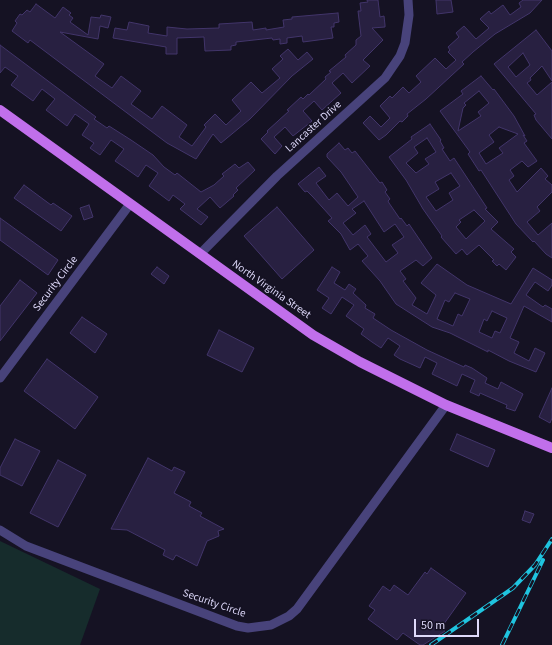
<!DOCTYPE html>
<html>
<head>
<meta charset="utf-8">
<style>
	body { margin:0 }
	#map { position:relative; width:552px; height:645px; overflow:hidden; background:#151223; font-family:"Source Sans 3",sans-serif }
	canvas { display:block }
	.scale { position:absolute; left:414px; top:619px; width:65px; height:18px; box-sizing:border-box; border:2px solid #ded9fa; border-top:0; padding-left:5px; font-size:12px; line-height:14px; white-space:nowrap; color:#ded9fa; -webkit-text-stroke:3px #151223; paint-order:stroke }
</style>
</head>
<body>
<div id="map">
<canvas width="552" height="645"></canvas>
<div class="scale">50 m</div>
</div>
<script>
const ctx = document.querySelector('canvas').getContext('2d');
ctx.lineJoin = 'round';
function fill(path, color) { ctx.fillStyle = color; ctx.fill(path, 'evenodd'); }
const toPath = rows => new Path2D(rows.map(r => 'M' + r).join(''));
function stroke(path, color, width, dash) { ctx.strokeStyle = color; ctx.lineWidth = width; ctx.lineCap = dash ? 'butt' : 'round'; ctx.setLineDash(dash || []); ctx.stroke(path); }
function label(font, color, halo, rows, align = 'center') {
  ctx.font = font + ' "Source Sans 3",sans-serif'; ctx.lineWidth = 3.5; ctx.setLineDash([]); ctx.textBaseline = 'middle'; ctx.strokeStyle = halo; ctx.fillStyle = color; for (const [text, x, y, turn = 0] of rows) {
    ctx.save(); ctx.translate(x, y); ctx.rotate((+turn || 0) * Math.PI / 180); ctx.textAlign = isNaN(turn) ? turn : align; if (halo) ctx.strokeText(text, 0, 0); ctx.fillText(text, 0, 0); ctx.restore();
  }
}
fill(toPath([
	[0,541,100,589,80,645,0,645]
]), '#162c2c');
const building = toPath([
	[367,0,378,0,380,17,384,16,385,25,385,27,372,28,383,40,363,60,370,66,352,83,343,73,332,83,341,93,322,110,314,101,303,111,312,121,293,136,285,127,274,137,282,146,275,154,261,139,268,132,267,131,289,111,287,110,301,97,303,99,308,94,309,95,326,79,325,77,331,72,329,71,346,57,345,55,356,45,356,40,361,36,358,11,361,11,360,3,368,2,367,0],
	[436,0,451,0,453,12,437,14,436,0],
	[523,0,542,0,530,13,495,34,473,52,462,62,464,64,426,99,407,114,408,116,402,122,400,121,386,135,379,140,363,123,370,116,381,127,390,118,380,106,390,96,392,98,403,87,409,93,421,82,416,76,435,58,446,69,456,60,448,52,450,50,448,47,459,37,456,33,464,26,476,39,489,28,480,19,489,11,491,14,503,5,510,15,521,7,519,3,523,0],
	[36,4,55,18,63,7,71,13,69,15,73,18,70,22,88,35,91,17,100,18,101,15,111,17,108,28,100,26,98,39,60,32,104,64,95,76,112,88,121,76,141,91,131,104,152,119,162,106,187,125,179,137,192,146,206,127,204,125,215,114,226,125,241,111,232,100,251,82,262,93,280,78,272,69,283,59,280,56,288,49,298,60,307,52,313,59,292,76,250,119,221,143,213,134,196,159,167,143,30,40,28,43,12,31,17,23,15,21,20,14,22,15,27,10,30,12,36,4],
	[338,13,339,22,334,23,334,27,331,27,333,38,303,42,302,36,287,38,287,43,280,44,280,39,273,40,272,38,236,42,236,45,231,46,231,50,205,51,204,37,177,38,177,54,166,54,166,47,113,38,115,28,127,30,129,22,149,26,148,33,167,36,167,27,187,29,219,28,219,24,252,22,253,30,266,28,266,30,284,27,283,20,292,19,292,17,338,13],
	[536,30,552,51,552,81,542,66,530,78,531,80,527,83,537,95,552,82,552,139,536,120,534,115,536,114,494,64,536,30],
	[523,53,530,65,516,77,508,67,523,53],
	[0,45,96,117,94,119,107,128,109,126,131,140,153,155,164,167,175,175,177,173,201,192,214,185,224,176,222,174,235,164,239,168,248,162,255,170,236,188,238,190,233,195,234,196,220,208,210,197,197,209,208,217,201,225,180,209,185,204,173,195,169,201,149,186,158,173,146,165,138,177,124,167,115,161,124,149,111,140,100,155,90,148,94,143,82,135,89,124,75,114,67,126,46,110,55,99,42,89,33,101,11,85,18,76,5,67,0,73,0,45],
	[481,76,493,90,494,89,514,116,525,136,523,135,527,141,524,143,537,161,528,167,522,161,510,170,514,176,509,180,517,192,541,168,548,176,545,179,552,185,552,192,537,207,540,211,527,222,538,235,552,223,552,258,546,254,534,241,533,242,516,224,481,170,479,171,468,154,470,152,440,111,463,94,461,91,481,76],
	[479,91,489,103,478,112,481,116,458,131,463,108,466,105,464,103,479,91],
	[499,127,518,134,499,148,503,153,486,164,479,153,494,142,489,135,499,127],
	[430,124,441,140,440,141,444,148,442,149,450,161,454,158,487,208,485,209,498,222,491,229,514,249,511,252,516,257,506,270,499,264,497,266,492,261,494,260,479,245,467,255,462,249,456,254,441,237,442,236,423,209,406,180,389,157,412,139,411,137,430,124],
	[427,138,436,152,425,159,429,164,416,173,406,163,418,153,414,147,427,138],
	[451,173,460,186,449,193,453,200,436,211,426,197,439,189,435,182,451,173],
	[474,210,485,221,466,239,456,227,461,222,459,220,474,210],
	[339,143,345,150,348,148,352,153,355,151,380,183,382,182,387,190,385,192,390,199,388,201,389,203,400,219,401,218,407,226,409,224,432,258,423,266,416,260,400,271,406,279,403,281,416,298,412,305,427,314,436,295,421,283,437,264,467,285,511,304,533,268,552,280,552,285,548,291,535,282,526,295,543,307,545,305,552,309,552,322,524,306,510,338,519,342,514,353,529,361,535,348,545,353,536,372,509,361,488,350,488,352,450,333,432,327,396,304,380,281,362,261,368,256,358,244,350,250,341,234,328,221,332,218,313,197,307,191,305,192,298,184,319,167,326,176,316,183,329,200,337,193,348,206,358,197,341,172,327,157,327,154,339,143],
	[364,201,384,232,395,224,404,237,392,245,398,253,386,262,367,237,371,234,365,225,353,235,343,223,356,213,352,209,364,201],
	[455,293,470,299,462,316,458,314,453,326,437,319,445,300,449,302,455,293],
	[492,311,507,318,500,333,495,331,492,338,479,332,484,319,487,321,492,311],
	[24,185,51,205,53,203,72,216,61,231,14,198,24,185],
	[89,205,93,217,84,220,80,208,89,205],
	[277,207,314,250,282,279,244,236,277,207],
	[0,218,58,260,48,275,0,240,0,218],
	[157,267,169,276,164,284,151,274,157,267],
	[332,267,340,272,334,283,345,290,349,284,356,289,353,293,366,305,365,308,375,314,373,318,391,330,427,350,464,367,465,365,472,368,487,378,485,383,498,389,501,382,523,394,515,411,506,408,507,405,480,393,479,396,470,392,475,380,462,374,457,386,432,374,437,363,425,357,420,368,400,359,394,355,400,346,388,338,381,348,372,342,361,334,364,329,346,316,354,305,342,297,331,314,322,308,329,298,317,290,332,267],
	[20,280,37,293,0,341,0,306,20,280],
	[82,317,107,334,95,353,70,333,82,317],
	[219,330,254,348,242,372,207,355,219,330],
	[47,359,98,397,75,429,24,391,47,359],
	[552,388,552,418,550,423,539,417,552,388],
	[457,434,495,450,488,467,450,450,457,434],
	[15,439,40,451,22,486,0,475,0,468,15,439],
	[148,458,172,471,174,467,185,472,174,493,191,502,189,506,202,513,200,516,224,529,218,531,219,536,207,541,197,566,176,555,173,560,163,555,165,550,127,530,111,529,148,458],
	[58,460,86,475,58,527,30,513,58,460],
	[525,511,534,514,530,523,522,520,525,511],
	[431,568,466,593,441,628,445,631,423,645,420,645,403,633,397,640,368,619,375,610,369,606,383,586,390,591,394,585,408,595,425,572,427,574,431,568]
]);
fill(building, '#282041');
stroke(building, '#42356a', 1);
stroke(toPath([
	[200,254,277,176,385,78,400,56,405,43,409,15,408,0],
	[0,378,130,204],
	[0,530,26,546,237,626,248,628,271,625,289,616,297,609,446,405]
]), '#48437b', 9);
stroke(toPath([
	[0,110,313,335,360,362,446,405,552,448]
]), '#c16feb', 10);
const rail = toPath([
	[431,645,513,588,535,565,552,539],
	[502,645,543,560]
]);
stroke(rail, '#1fc4df', 4);
stroke(rail, '#151223', 2.5, [8]);
label('11px', '#ded9fa', '#151223', [
	["Lancaster Drive",314,127,-42],
	["Security Circle",56,284,-53],
	["North Virginia Street",271,290,35],
	["Security Circle",214,604,19]
]);
</script>
</body>
</html>
